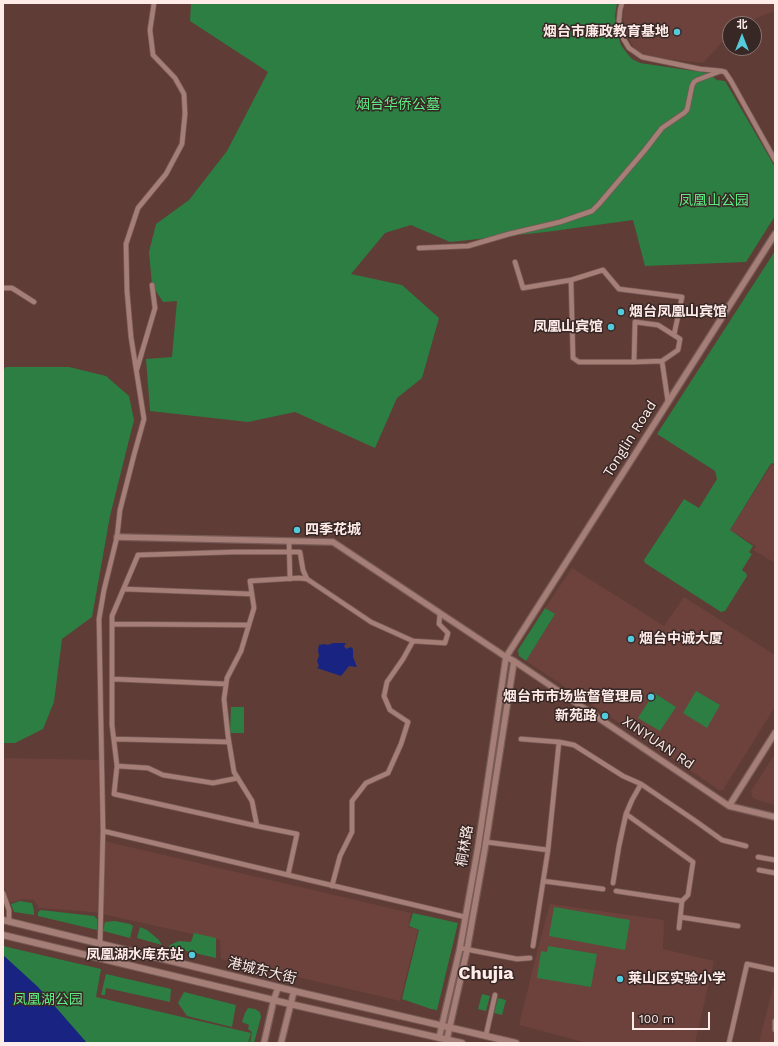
<!DOCTYPE html>
<html>
<head>
<meta charset="utf-8">
<style>
	body { margin:0 }
	#map { position:relative; width:778px; height:1046px; overflow:hidden; background:#5f3c36; font-family:"Work Sans","Noto Sans SC",sans-serif }
	canvas { display:block }
	.frame { position:absolute; inset:0; border:4px solid #ffece9; pointer-events:none }
	.north { position:absolute; left:722px; top:16px; width:40px; height:40px; box-sizing:border-box; background:#382825; border:1px solid #887673; border-radius:50%; rotate:0deg; font-size:11px; font-weight:700; line-height:16px; text-align:center; color:#ffece9 }
	.north::after { content:''; display:block; margin:auto; width:14px; height:18px; background:#54cadd; clip-path:polygon(50% 0,100% 100%,50% 72%,0 100%) }
	.scale { position:absolute; left:632px; top:1012px; width:78px; height:18px; box-sizing:border-box; border:2px solid #ffece9; border-top:0; padding-left:5px; font-size:12px; line-height:14px; white-space:nowrap; color:#ffece9; -webkit-text-stroke:3px #382825; paint-order:stroke }
</style>
</head>
<body>
<div id="map">
<canvas width="778" height="1046"></canvas>
<div class="frame"></div>
<div class="north">北</div>
<div class="scale">100 m</div>
</div>
<script>
const ctx = document.querySelector('canvas').getContext('2d');
ctx.lineJoin = 'round';
function fill(path, color) { ctx.fillStyle = color; ctx.fill(path, 'evenodd'); }
const toPath = rows => new Path2D(rows.map(r => 'M' + r).join(''));
function stroke(path, color, width, dash) { ctx.strokeStyle = color; ctx.lineWidth = width; ctx.lineCap = dash ? 'butt' : 'round'; ctx.setLineDash(dash || []); ctx.stroke(path); }
function label(font, color, halo, rows, align = 'center') {
  ctx.font = font + ' "Work Sans","Noto Sans SC",sans-serif'; ctx.lineWidth = 3; ctx.setLineDash([]); ctx.textBaseline = 'middle'; ctx.strokeStyle = halo; ctx.fillStyle = color; for (const [text, x, y, turn = 0] of rows) {
    ctx.save(); ctx.translate(x, y); ctx.rotate((+turn || 0) * Math.PI / 180); ctx.textAlign = isNaN(turn) ? turn : align; if (halo) ctx.strokeText(text, 0, 0); ctx.fillText(text, 0, 0); ctx.restore();
  }
}
fill(toPath([
	[625,3,775,3,775,11,741,24,730,24,730,34,703,63,656,58,643,54,634,48,624,30,623,14],
	[772,464,775,466,775,563,753,550,756,546,730,530],
	[572,568,664,626,684,597,775,655,775,707,723,790,719,790,651,744,526,661,555,614,545,608],
	[775,754,775,805,755,799,752,796,751,791],
	[3,758,99,760,100,840,411,913,408,927,418,930,400,1001,221,959,220,940,93,912,39,908,34,900,24,899,10,903,3,884],
	[550,904,664,920,663,949,714,961,695,1043,587,1043,519,1025,537,952],
	[775,979,775,1043,759,1043]
]), '#6d423d');
fill(toPath([
	[191,3,617,3,615,16,617,34,621,45,626,52,632,59,640,63,708,73,717,80,725,81,775,167,775,216,746,262,645,266,633,220,546,232,450,242,411,225,385,233,351,274,402,285,439,318,422,378,397,398,375,448,295,412,248,422,150,411,146,359,172,357,177,301,163,302,152,285,149,252,156,224,189,200,227,151,268,72,190,21],
	[775,251,775,464,772,463,770,465,730,530,753,546,749,552,752,554,742,570,743,571,746,573,747,576,725,611,721,612,645,563,644,560,684,499,699,508,717,479,715,471,657,434],
	[6,367,69,367,106,376,129,396,134,420,110,516,92,617,62,639,54,702,43,729,15,743,3,743,3,370],
	[545,608,555,614,526,661,519,656,518,650],
	[696,691,720,705,707,728,683,713],
	[654,693,676,707,660,731,638,718],
	[231,707,244,707,244,733,230,733],
	[20,901,32,903,34,911,34,915,14,912,11,904],
	[554,907,630,920,625,950,549,936],
	[41,910,94,916,97,919,97,930,38,916,38,912],
	[413,913,458,923,437,1010,431,1009,402,999,419,930,409,926],
	[115,921,130,924,133,926,130,938,103,931,105,922],
	[140,927,147,930,158,939,162,945,137,938],
	[194,933,216,938,216,958,169,947,170,945,179,941,191,942],
	[3,946,101,969,96,997,251,1033,248,1043,3,1043],
	[548,946,597,954,591,987,537,978,541,951,547,952],
	[106,974,171,989,170,1002,106,988,105,995,101,995],
	[184,992,236,1005,232,1027,187,1016,178,1003],
	[482,994,490,996,486,1011,478,1009],
	[498,998,506,1000,502,1015,494,1013],
	[248,1008,255,1009,260,1012,261,1017,254,1043,250,1043,252,1032,248,1029,249,1025,242,1022,245,1013]
]), '#2c7e42');
fill(toPath([
	[333,643,346,643,344,646,346,649,351,647,353,649,353,657,357,667,349,666,341,676,317,668,319,666,317,661,319,656,318,650,319,645,325,644,328,645],
	[3,955,38,987,87,1043,3,1043]
]), '#182382');
const minor = toPath([
	[622,3,620,10,619,21,620,33,629,48,642,57,700,69,721,71,725,72,731,81,775,160],
	[419,248,468,246,509,234,560,222,592,211,599,204,645,150,662,128,684,113,687,110,692,86,694,82,697,80,721,71],
	[515,262,523,288,571,280,573,358,579,362,634,362,635,322,658,325,680,339,678,350,662,361,668,402],
	[571,280,603,270,619,289,682,297,674,335],
	[3,288,12,288,34,302],
	[634,362,662,361],
	[137,369,155,308,152,285],
	[289,541,290,579],
	[124,589,252,594],
	[112,624,248,625],
	[112,679,226,684],
	[114,739,229,742],
	[521,739,559,742,574,745,623,776,641,784,694,820,722,840,746,846],
	[117,766,148,768,163,775,213,783,238,778],
	[626,814,693,862,688,895,682,901,679,928],
	[257,826,114,794,117,766,112,725,112,616,138,555,234,552,300,552,303,570,307,579],
	[103,831,99,619,104,590,117,537,120,510,134,455,144,419,131,337,127,291,126,244,138,208,166,174,182,144,185,114,184,94,175,78,153,55,150,30,154,3],
	[486,842,548,850],
	[758,857,775,860],
	[759,870,775,873],
	[288,875,297,834,257,826,252,801,234,772,228,736,224,699,227,678,241,651,254,608,250,581,299,578,307,579,371,622,413,641,445,643,448,633,439,624,440,613],
	[543,881,603,889],
	[613,883,619,846,626,814,632,800,641,784],
	[332,886,340,856,352,832,352,801,366,783,388,773,401,744,408,722,390,710,384,696,387,682,403,659,413,641],
	[616,891,682,901],
	[3,893,9,910,9,922],
	[680,917,738,926],
	[100,944,103,831,465,917],
	[533,946,548,850,559,742],
	[460,948,517,959,530,958],
	[775,1021,775,1030],
	[486,1035,495,995],
	[729,1043,747,964,775,970]
]);
const tertiary = toPath([
	[117,537,333,542,506,657,514,661,729,806,775,817],
	[729,806,775,733],
	[439,1038,460,948,478,847,506,657,775,234],
	[447,1039,467,950,485,848,514,661],
	[264,1043,274,999,278,988],
	[281,1043,294,991]
]);
const secondary = toPath([
	[3,920,294,991,516,1043],
	[3,935,290,1004,462,1043]
]);
stroke(minor, '#785b56', 6);
stroke(tertiary, '#785b56', 8);
stroke(secondary, '#785b56', 8);
stroke(minor, '#a67e78', 4.5);
stroke(tertiary, '#a67e78', 5.5);
stroke(secondary, '#a67e78', 6);
for (const [x, y, r, color] of [
	[677,32,4,"#54cadd"],
	[621,312,4,"#54cadd"],
	[611,327,4,"#54cadd"],
	[297,530,4,"#54cadd"],
	[631,639,4,"#54cadd"],
	[651,697,4,"#54cadd"],
	[605,716,4,"#54cadd"],
	[192,955,4,"#54cadd"],
	[620,979,4,"#54cadd"]
]) { const dot = new Path2D(); dot.arc(x, y, r, 0, 2 * Math.PI); ctx.fillStyle = color; ctx.fill(dot); stroke(dot, '#382825', 1.5); }
label('bold 14px', '#ffece9', '#382825', [
	["烟台市廉政教育基地",669,32],
	["烟台凤凰山宾馆",629,312,"left"],
	["凤凰山宾馆",603,327],
	["四季花城",305,530,"left"],
	["烟台中诚大厦",639,639,"left"],
	["烟台市市场监督管理局",643,697],
	["新苑路",597,716],
	["凤凰湖水库东站",184,955],
	["莱山区实验小学",628,979,"left"]
], 'right');
label('14px', '#5feb84', '#382825', [
	["烟台华侨公墓",398,105],
	["凤凰山公园",714,201],
	["凤凰湖公园",48,1000]
]);
label('14px', '#ffece9', '#382825', [
	["Tonglin Road",630,439,-58],
	["XINYUAN Rd",658,743,34],
	["桐林路",465,846,-81],
	["港城东大街",262,971,14]
]);
label('bold 18px', '#ffece9', '#382825', [
	["Chujia",486,974]
]);
</script>
</body>
</html>
